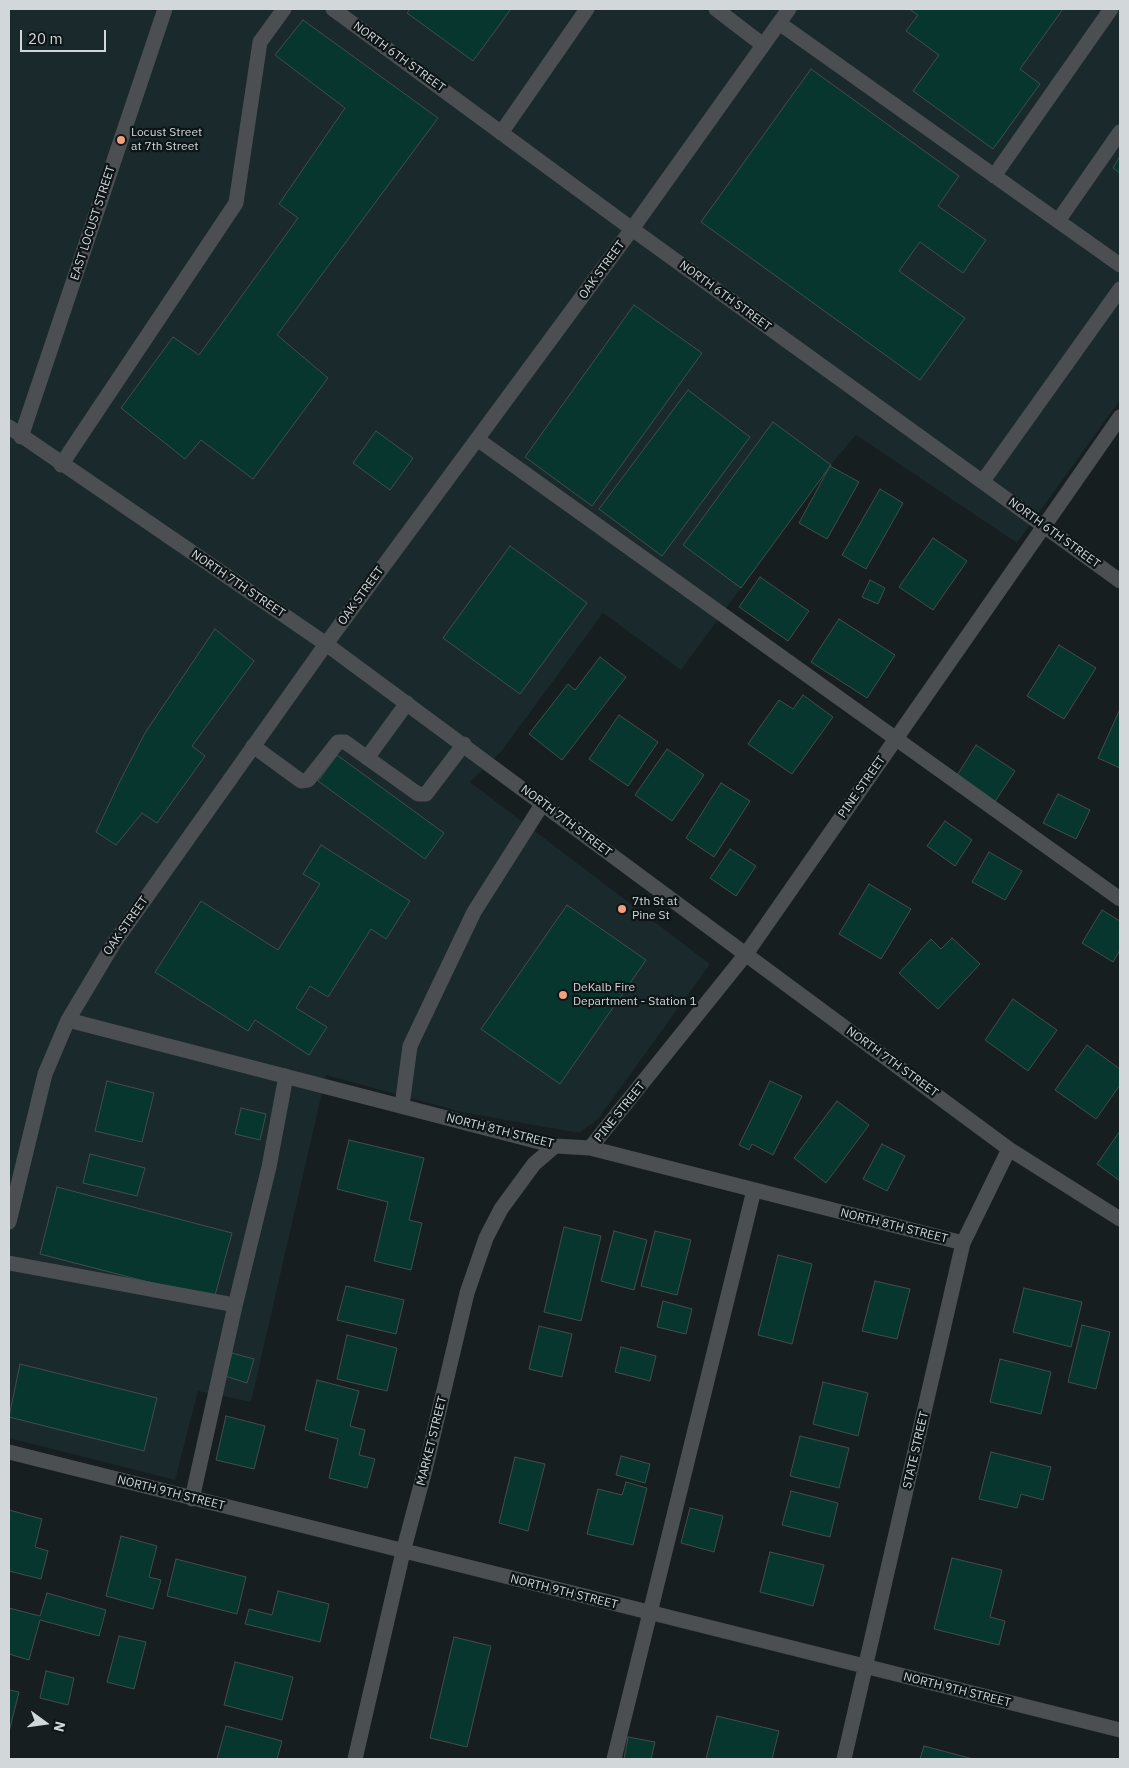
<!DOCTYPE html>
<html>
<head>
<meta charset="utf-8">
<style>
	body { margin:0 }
	#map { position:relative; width:1129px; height:1768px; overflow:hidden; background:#161e20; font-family:"IBM Plex Sans",sans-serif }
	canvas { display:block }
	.frame { position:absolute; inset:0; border:10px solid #d2d7d9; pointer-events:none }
	.north { position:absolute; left:20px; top:1698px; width:50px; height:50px; -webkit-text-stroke:4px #0d1517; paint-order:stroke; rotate:104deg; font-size:14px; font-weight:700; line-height:20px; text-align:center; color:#d2d7d9 }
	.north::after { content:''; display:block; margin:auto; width:18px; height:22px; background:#d2d7d9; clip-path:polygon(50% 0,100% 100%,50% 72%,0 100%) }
	.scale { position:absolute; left:20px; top:30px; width:86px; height:22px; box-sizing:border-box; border:2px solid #d2d7d9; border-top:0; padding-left:6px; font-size:15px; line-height:18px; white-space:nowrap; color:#d2d7d9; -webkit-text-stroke:4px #0d1517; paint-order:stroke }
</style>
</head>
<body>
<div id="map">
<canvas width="1129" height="1768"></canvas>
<div class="frame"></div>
<div class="north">N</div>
<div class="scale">20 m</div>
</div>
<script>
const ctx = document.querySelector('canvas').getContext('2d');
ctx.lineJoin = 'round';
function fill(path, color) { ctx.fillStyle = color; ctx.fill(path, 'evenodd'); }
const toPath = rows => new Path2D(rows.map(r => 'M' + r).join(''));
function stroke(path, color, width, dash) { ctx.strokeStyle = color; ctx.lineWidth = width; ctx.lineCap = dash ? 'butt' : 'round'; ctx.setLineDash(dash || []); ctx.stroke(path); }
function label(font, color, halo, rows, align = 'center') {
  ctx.font = font + ' "IBM Plex Sans",sans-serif'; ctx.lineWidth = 4.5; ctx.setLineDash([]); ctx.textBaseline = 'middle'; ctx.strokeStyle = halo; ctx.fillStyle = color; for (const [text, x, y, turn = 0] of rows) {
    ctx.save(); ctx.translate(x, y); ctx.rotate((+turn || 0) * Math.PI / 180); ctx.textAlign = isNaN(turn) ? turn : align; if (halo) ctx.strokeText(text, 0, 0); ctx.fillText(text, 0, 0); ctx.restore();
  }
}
fill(toPath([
	[9,9,1120,9,1120,400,1017,543,856,435,830,466,681,670,603,613,501,752,470,782,710,964,598,1119,579,1133,461,1112,326,1075,251,1402,198,1391,175,1480,9,1438]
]), '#19292c');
const building = toPath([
	[410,9,511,9,473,61,407,13,410,9],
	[909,9,1063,9,1020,69,1040,84,993,149,913,91,939,55,906,31,918,15,909,9],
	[303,20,438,118,277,335,328,378,253,479,201,440,185,459,121,408,173,337,199,355,298,218,279,204,345,108,275,55,303,20],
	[811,69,959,176,938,206,986,240,963,273,920,242,899,271,965,318,920,380,701,222,811,69],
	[1120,156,1120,173,1113,168,1120,156],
	[634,305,702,353,592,506,525,457,634,305],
	[688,390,750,437,662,556,599,509,688,390],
	[773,422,831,465,741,588,683,545,773,422],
	[376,431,413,458,390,490,353,463,376,431],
	[830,466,859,482,827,539,799,523,830,466],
	[880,489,903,503,866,569,842,555,880,489],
	[933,538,967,561,933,610,899,587,933,538],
	[510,546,587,603,520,694,443,638,510,546],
	[760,577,809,611,788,641,739,607,760,577],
	[870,580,885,588,878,604,862,597,870,580],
	[839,619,895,655,867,698,811,662,839,619],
	[215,629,254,661,192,746,205,756,157,823,142,813,116,845,96,832,120,781,145,733,215,629],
	[1059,645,1096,668,1064,719,1027,696,1059,645],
	[600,657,626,677,562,760,529,734,568,684,575,690,600,657],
	[803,695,833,717,792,774,748,744,779,700,793,709,803,695],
	[1120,709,1120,768,1098,758,1120,709],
	[619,715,658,742,628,786,589,759,619,715],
	[976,745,1015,771,994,803,956,777,976,745],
	[667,749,704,775,672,821,635,795,667,749],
	[337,755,444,833,425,859,318,781,337,755],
	[721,783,750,801,714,857,686,838,721,783],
	[1058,794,1090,810,1076,839,1043,823,1058,794],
	[945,821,972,840,955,866,927,846,945,821],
	[321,845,410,901,386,939,371,929,328,997,310,986,296,1008,327,1027,309,1055,255,1020,248,1031,155,972,201,901,278,950,320,884,303,874,321,845],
	[730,849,756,866,736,896,710,878,730,849],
	[989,852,1022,871,1005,900,972,882,989,852],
	[869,884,911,909,881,959,839,934,869,884],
	[567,905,646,960,560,1084,481,1029,567,905],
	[1102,910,1120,921,1120,950,1113,962,1082,943,1102,910],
	[952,938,980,964,938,1009,899,973,931,939,941,949,952,938],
	[1013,999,1057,1030,1028,1071,985,1040,1013,999],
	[1087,1045,1120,1069,1120,1085,1096,1119,1055,1090,1087,1045],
	[107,1081,154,1093,142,1142,95,1131,107,1081],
	[770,1081,802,1096,773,1155,752,1144,749,1150,739,1145,770,1081],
	[837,1101,869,1125,826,1183,794,1158,837,1101],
	[241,1108,266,1114,260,1140,235,1134,241,1108],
	[1120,1131,1120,1181,1097,1164,1120,1131],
	[349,1140,424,1158,409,1220,422,1223,411,1270,374,1261,388,1202,337,1189,349,1140],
	[882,1144,905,1156,887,1191,863,1179,882,1144],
	[90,1154,145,1168,137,1196,83,1183,90,1154],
	[57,1187,232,1233,214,1299,40,1254,57,1187],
	[564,1227,601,1236,581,1321,544,1312,564,1227],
	[614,1231,647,1240,634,1290,601,1281,614,1231],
	[655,1231,691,1240,677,1295,641,1286,655,1231],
	[778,1255,812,1264,792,1344,758,1335,778,1255],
	[875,1281,910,1289,897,1339,862,1331,875,1281],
	[346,1286,404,1300,396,1334,337,1320,346,1286],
	[1024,1288,1082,1302,1071,1347,1013,1332,1024,1288],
	[663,1301,692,1309,686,1334,657,1327,663,1301],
	[1082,1325,1110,1332,1096,1389,1068,1382,1082,1325],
	[539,1326,572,1334,562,1377,529,1369,539,1326],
	[347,1335,397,1348,387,1391,337,1379,347,1335],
	[621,1347,656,1356,650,1381,615,1372,621,1347],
	[232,1353,254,1359,247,1383,225,1376,232,1353],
	[1000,1359,1051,1372,1041,1414,990,1402,1000,1359],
	[20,1364,157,1398,144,1451,9,1417,20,1364],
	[317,1380,359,1391,350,1426,365,1430,359,1455,375,1459,367,1488,329,1478,338,1439,305,1430,317,1380],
	[823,1382,868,1393,858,1436,813,1424,823,1382],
	[226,1416,265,1426,254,1469,216,1460,226,1416],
	[800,1436,849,1448,839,1488,790,1476,800,1436],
	[991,1452,1051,1467,1043,1500,1021,1494,1017,1508,979,1499,991,1452],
	[621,1456,650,1464,645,1483,616,1475,621,1456],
	[515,1457,545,1464,528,1531,499,1523,515,1457],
	[626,1482,647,1488,633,1545,587,1534,598,1489,622,1495,626,1482],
	[791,1491,838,1503,830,1537,782,1525,791,1491],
	[690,1508,723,1516,714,1552,681,1543,690,1508],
	[9,1510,42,1519,35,1547,48,1551,41,1579,9,1571,9,1510],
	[121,1536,157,1546,149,1577,161,1580,153,1609,106,1596,121,1536],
	[770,1552,824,1565,813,1606,760,1592,770,1552],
	[952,1558,1002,1570,990,1617,1005,1621,999,1645,934,1629,952,1558],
	[176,1559,246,1577,237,1614,167,1596,176,1559],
	[278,1591,329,1604,320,1642,245,1624,249,1609,272,1615,278,1591],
	[47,1593,106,1610,99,1636,40,1620,29,1660,9,1654,9,1608,40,1616,47,1593],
	[119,1636,146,1642,134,1689,107,1682,119,1636],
	[454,1637,491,1646,467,1747,430,1738,454,1637],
	[235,1662,293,1677,282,1720,224,1705,235,1662],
	[46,1671,74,1678,68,1705,40,1698,46,1671],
	[9,1690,19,1692,9,1732,9,1690],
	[717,1716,779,1731,772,1759,706,1759,717,1716],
	[226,1726,282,1741,277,1759,217,1759,226,1726],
	[628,1737,655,1742,651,1759,624,1759,628,1737],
	[924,1746,973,1759,920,1759,924,1746]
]);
fill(building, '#07362e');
stroke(building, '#444d4a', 1);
stroke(toPath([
	[333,9,632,229,1120,581],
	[716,9,763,45],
	[779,23,1120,265],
	[501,133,587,9],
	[994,176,1111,9],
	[1058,221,1120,132],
	[9,427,326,644,1009,1149,1120,1219],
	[21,437,165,9],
	[477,439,1120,899],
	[61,465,236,203,260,42,284,9],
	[983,481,1120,289],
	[253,746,301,781,308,780,338,742,345,742,418,794,426,794,464,744],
	[367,758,407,703],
	[68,1020,555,1146,590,1148,963,1243],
	[402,1106,410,1046,474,912,543,803],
	[590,1148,746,954,1120,417],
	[9,1222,45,1074,68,1020,114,943,326,644,632,229,789,9],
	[9,1263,235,1305],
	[9,1452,1120,1730],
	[192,1499,235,1306,269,1167,286,1076],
	[355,1759,403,1552,425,1470,467,1293,486,1238,501,1209,534,1164,555,1146],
	[614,1759,754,1190],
	[844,1759,963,1243,1009,1149]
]), '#4c4f51', 15);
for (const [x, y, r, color] of [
	[121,140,5,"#f2a07e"],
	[622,909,5,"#f2a07e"],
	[563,995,5,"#f2a07e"]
]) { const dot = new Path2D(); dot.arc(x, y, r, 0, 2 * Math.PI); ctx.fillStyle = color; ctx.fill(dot); stroke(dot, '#0d1517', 2); }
label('12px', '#d2d7d9', '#0d1517', [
	["NORTH 6TH STREET",399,57,36],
	["EAST LOCUST STREET",93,223,-72],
	["OAK STREET",602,270,-54],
	["NORTH 6TH STREET",725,296,36],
	["NORTH 6TH STREET",1054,533,36],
	["NORTH 7TH STREET",238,584,34],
	["OAK STREET",361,596,-54],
	["PINE STREET",862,787,-55],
	["NORTH 7TH STREET",566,821,37],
	["OAK STREET",126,926,-55],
	["NORTH 7TH STREET",892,1062,36],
	["PINE STREET",620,1112,-51],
	["NORTH 8TH STREET",500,1131,14],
	["NORTH 8TH STREET",894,1226,14],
	["MARKET STREET",432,1441,-76],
	["STATE STREET",916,1450,-77],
	["NORTH 9TH STREET",171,1493,14],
	["NORTH 9TH STREET",564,1592,14],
	["NORTH 9TH STREET",957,1690,14]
]);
label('12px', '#d2d7d9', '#0d1517', [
	["Locust Street",131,133],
	["at 7th Street",131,147],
	["7th St at",632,902],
	["Pine St",632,916],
	["DeKalb Fire",573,988],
	["Department - Station 1",573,1002]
], 'left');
</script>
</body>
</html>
